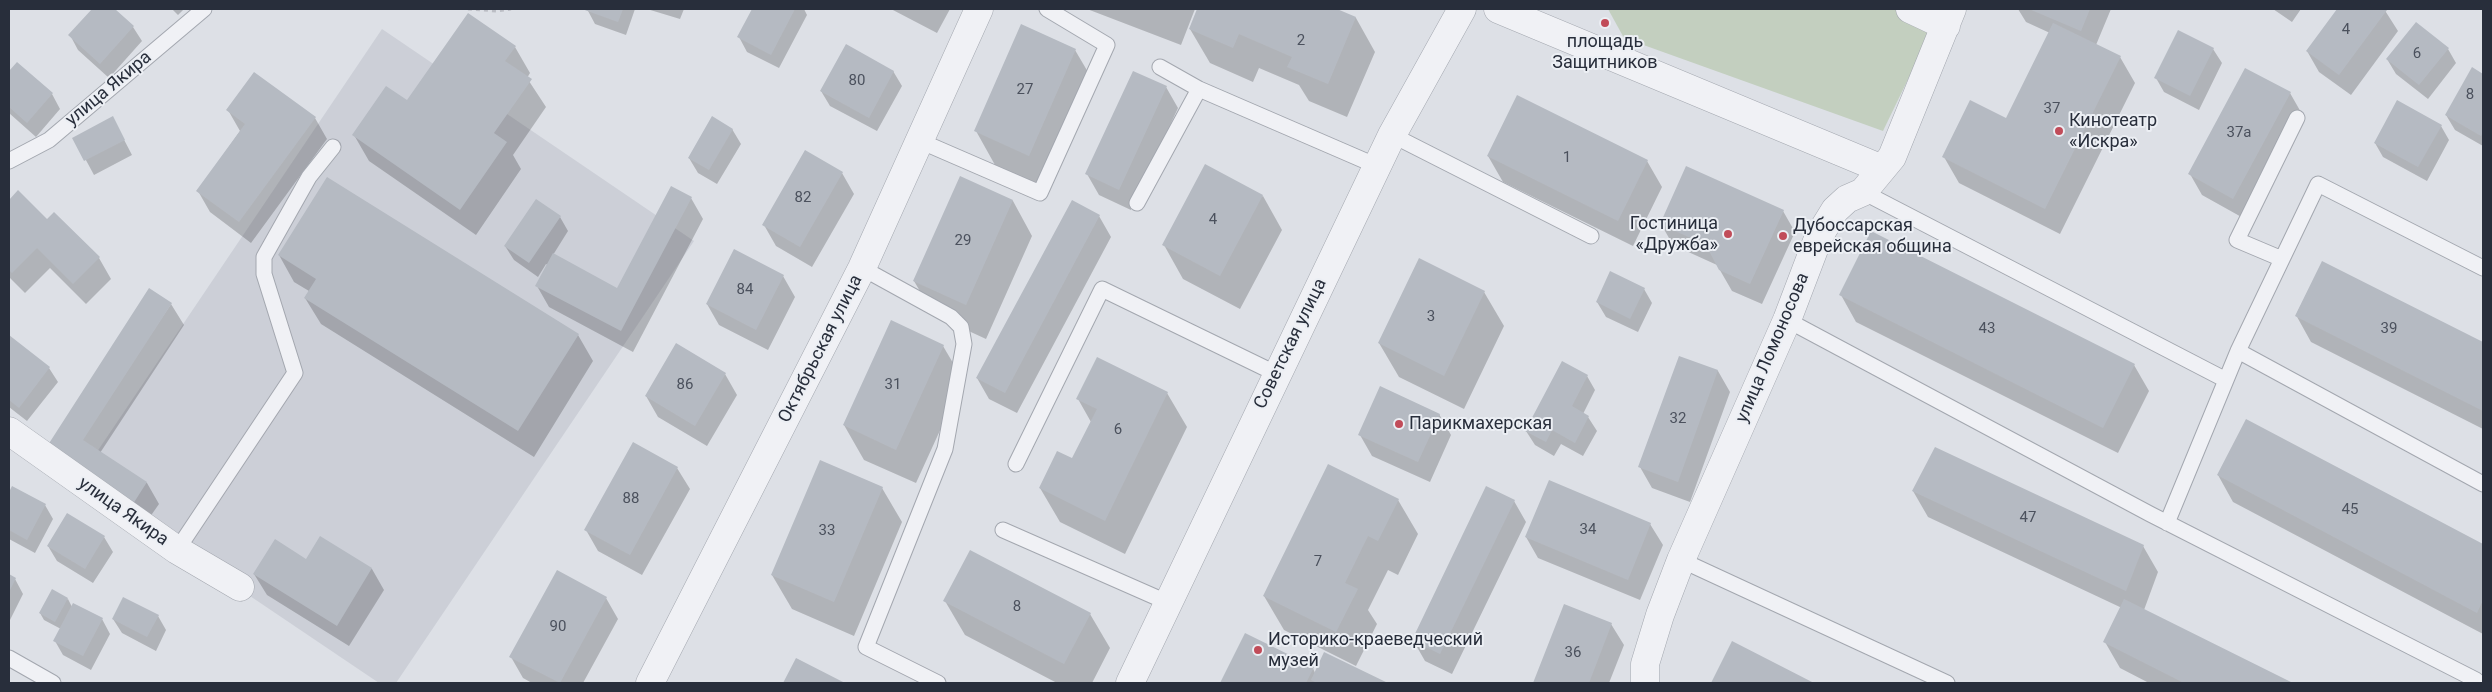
<!DOCTYPE html>
<html>
<head>
<meta charset="utf-8">
<style>
	body { margin:0 }
	#map { position:relative; width:2492px; height:692px; overflow:hidden; background:#dde0e6; font-family:Roboto,sans-serif }
	canvas { display:block }
	.frame { position:absolute; inset:0; border:10px solid #282e3b; pointer-events:none }
</style>
</head>
<body>
<div id="map">
<canvas width="2492" height="692"></canvas>
<div class="frame"></div>
</div>
<script>
const ctx = document.querySelector('canvas').getContext('2d');
ctx.lineJoin = 'round';
function fill(path, color) { ctx.fillStyle = color; ctx.fill(path, 'evenodd'); }
const toPath = rows => new Path2D(rows.map(r => 'M' + r).join(''));
function stroke(path, color, width, dash) { ctx.strokeStyle = color; ctx.lineWidth = width; ctx.lineCap = dash ? 'butt' : 'round'; ctx.setLineDash(dash || []); ctx.stroke(path); }
function label(font, color, halo, rows, align = 'center') {
  ctx.font = font + ' Roboto,sans-serif'; ctx.lineWidth = 4; ctx.setLineDash([]); ctx.textBaseline = 'middle'; ctx.strokeStyle = halo; ctx.fillStyle = color; for (const [text, x, y, turn = 0] of rows) {
    ctx.save(); ctx.translate(x, y); ctx.rotate((+turn || 0) * Math.PI / 180); ctx.textAlign = isNaN(turn) ? turn : align; if (halo) ctx.strokeText(text, 0, 0); ctx.fillText(text, 0, 0); ctx.restore();
  }
}
fill(toPath([
	[382,29,694,241,396,683,379,683,78,480]
]), '#cccfd7');
fill(toPath([
	[1608,9,1942,9,1883,131,1624,38]
]), '#c3cfbf');
fill(toPath([
	[94,9,113,9,133,27,142,41,109,78,78,50,70,35],
	[172,9,184,9,178,15],
	[587,9,635,9,626,35,595,24],
	[647,9,684,9,680,19],
	[753,9,804,9,807,15,779,68,747,52,739,37],
	[891,9,950,9,937,33],
	[1087,9,1195,9,1181,45],
	[1199,9,1334,9,1356,18,1375,52,1347,117,1309,101,1299,85,1259,68,1253,82,1210,63,1190,29],
	[2018,9,2111,9,2096,45,2120,57,2135,83,2060,234,1959,183,1944,157,2006,120,2050,33,2026,22],
	[2273,9,2301,9,2292,22],
	[2338,9,2384,9,2398,31,2351,95,2319,72,2307,51],
	[515,47,530,73,527,78,546,107,513,155,521,169,476,235,369,161,354,135,407,102],
	[2213,49,2222,63,2199,110,2164,92,2156,78],
	[2448,49,2456,63,2428,99,2396,74,2387,59],
	[1075,50,1095,84,1049,189,995,165,976,131],
	[17,64,52,94,60,109,36,137,9,113,9,73],
	[2473,69,2483,75,2483,146,2455,130,2446,115],
	[893,71,902,86,877,131,830,106,821,91],
	[1166,87,1178,108,1131,210,1099,195,1087,174],
	[2290,93,2302,114,2245,219,2202,195,2190,174],
	[228,110,315,118,327,139,251,243,210,212,198,191,240,131],
	[2441,126,2449,140,2427,181,2383,157,2375,143],
	[732,129,741,144,717,184,698,173,689,158],
	[120,132,132,155,94,175,74,138],
	[1488,156,1647,161,1662,187,1633,246,1503,182],
	[842,173,854,194,812,267,776,246,764,225],
	[961,178,1013,201,1032,236,986,339,934,315,914,281],
	[18,192,47,220,99,258,111,279,86,304,50,268,25,293,9,277,9,202],
	[1263,196,1282,230,1240,309,1183,279,1164,245],
	[691,198,703,219,633,352,549,307,537,286,548,265,546,264,538,277,514,260,505,246,560,217,568,231,553,255,617,289],
	[1783,211,1795,232,1762,304,1732,291,1717,265,1673,245,1661,224],
	[1099,216,1111,237,1017,413,989,399,977,378],
	[279,255,578,335,593,361,534,457,321,324,305,298,309,291,294,282],
	[2322,263,2483,344,2483,429,2311,342,2296,315],
	[783,276,795,297,768,350,719,325,707,304],
	[1644,289,1652,303,1638,332,1606,317,1597,302],
	[1484,292,1504,326,1464,409,1399,377,1379,343],
	[1841,295,2134,365,2149,391,2118,453,1856,322],
	[171,304,184,325,100,453,147,483,159,504,145,524,60,469],
	[9,337,49,368,58,382,27,421,9,407],
	[943,346,963,380,916,483,864,460,844,425],
	[1680,357,1718,371,1730,392,1690,502,1652,488,1640,467],
	[725,374,737,395,707,446,658,417,646,396],
	[1587,376,1595,390,1583,414,1588,417,1597,431,1583,456,1561,444,1554,456,1535,445,1526,431],
	[1167,393,1187,427,1125,554,1060,522,1040,488,1073,460,1091,422,1078,399],
	[1439,414,1451,435,1430,482,1372,456,1360,435],
	[2247,421,2483,545,2483,634,2233,502,2218,475],
	[634,444,677,468,690,489,642,575,598,551,586,530],
	[12,488,45,505,53,519,35,553,9,539,9,494],
	[882,488,902,522,854,636,792,609,772,575],
	[1913,491,2143,546,2158,572,2144,610,2290,683,2149,683,2120,668,2105,642,2122,608,1928,517],
	[1398,500,1418,534,1398,575,1388,570,1368,610,1377,624,1356,666,1284,630,1264,596],
	[1514,501,1526,522,1452,674,1425,661,1413,640],
	[68,515,104,537,113,552,93,583,57,561,48,546],
	[1650,524,1663,545,1640,600,1538,558,1526,537],
	[321,538,372,569,384,590,349,646,267,595,254,574,307,561],
	[9,576,15,579,23,594,9,622],
	[606,598,618,619,583,683,532,683,523,678,511,657],
	[68,599,72,607,102,619,110,634,91,670,63,655,55,641,61,629,44,620,40,613],
	[945,601,1090,614,1110,648,1092,683,1057,683,965,635],
	[1565,606,1611,624,1624,645,1609,683,1534,683],
	[158,616,166,630,156,651,122,633,113,619],
	[1245,635,1313,668,1315,673,1325,654,1385,683,1222,683],
	[1733,643,1811,683,1712,683],
	[797,659,842,683,784,683]
]), '#0003');
fill(toPath([
	[92,9,115,9,134,26,100,64,68,35],
	[582,9,623,9,618,22],
	[752,9,795,9,771,55,737,37],
	[1197,9,1337,9,1356,17,1328,84,1287,67,1292,57,1239,34,1233,48,1189,29],
	[2029,9,2090,9,2081,31],
	[2337,9,2387,10,2339,75,2306,51],
	[468,13,516,46,505,61,532,79,494,133,507,142,460,210,352,135,386,86,407,100],
	[2416,22,2449,48,2419,85,2386,59],
	[2053,23,2121,56,2045,209,1942,157,1970,100,2006,118],
	[1021,24,1076,49,1029,156,974,131],
	[2178,30,2214,48,2190,96,2154,78],
	[846,44,894,71,869,118,820,91],
	[17,62,53,93,27,123,9,107,9,71],
	[2472,67,2483,74,2483,132,2481,136,2445,115],
	[2245,68,2291,92,2233,199,2188,174],
	[1133,71,1167,86,1119,190,1085,174],
	[254,72,316,117,239,222,196,191,245,124,226,110],
	[1517,95,1648,160,1618,221,1487,156],
	[2397,100,2442,125,2418,167,2374,143],
	[113,116,125,140,84,161,72,138],
	[712,116,733,129,709,170,688,158],
	[805,150,843,172,800,247,762,225],
	[1205,164,1263,195,1220,276,1162,245],
	[1686,166,1784,210,1750,284,1719,270,1706,245,1660,224],
	[960,176,1013,200,966,305,913,281],
	[327,177,579,334,518,431,304,298,316,279,278,255],
	[671,186,692,197,621,331,535,286,553,253,617,288],
	[18,190,47,219,54,212,100,257,73,284,37,248,12,273,9,270,9,200],
	[536,199,561,216,529,263,504,246],
	[1072,200,1100,215,1005,393,976,378],
	[1871,231,2135,364,2103,428,1839,295],
	[734,249,784,275,756,330,706,304],
	[1419,258,1485,291,1444,376,1378,343],
	[2322,261,2483,342,2483,411,2295,316],
	[1610,271,1645,288,1630,319,1596,302],
	[149,288,172,303,83,440,147,482,133,504,46,448],
	[891,320,944,345,896,450,843,425],
	[9,335,50,367,19,408,9,400],
	[676,343,726,373,695,426,645,396],
	[1679,356,1718,370,1678,482,1638,467],
	[1097,357,1168,392,1105,521,1039,488,1057,451,1072,458,1097,409,1076,399],
	[1562,361,1588,375,1572,406,1589,416,1575,443,1552,430,1546,442,1525,431],
	[1380,386,1440,414,1418,462,1358,435],
	[2246,419,2483,544,2483,600,2477,613,2217,475],
	[633,442,678,467,630,555,584,530],
	[1935,447,2144,545,2126,591,1912,491],
	[820,460,883,487,834,602,771,575],
	[1328,464,1399,499,1378,541,1368,536,1345,583,1358,589,1336,632,1263,596],
	[1549,480,1651,523,1628,580,1525,537],
	[12,486,46,504,27,540,9,530,9,492],
	[1486,486,1515,500,1440,654,1412,640],
	[67,513,105,536,85,569,47,546],
	[320,536,372,568,337,626,253,574,275,539,306,559],
	[970,550,1091,613,1064,664,943,601],
	[557,570,607,597,560,683,509,657],
	[9,574,16,578,9,592],
	[52,589,68,598,55,622,39,613],
	[123,597,159,615,147,637,112,619],
	[2124,599,2293,683,2184,683,2103,642],
	[73,603,103,618,83,656,53,641],
	[1564,604,1612,623,1589,683,1533,683],
	[1245,633,1314,667,1306,683,1220,683],
	[1732,641,1814,683,1711,683],
	[1324,652,1388,683,1317,683,1311,680],
	[796,658,845,683,783,683]
]), '#b5bac2');
const service = toPath([
	[1160,67,1199,89,1377,166],
	[1392,135,1591,236],
	[920,141,1040,193,1107,45,1047,9],
	[9,161,49,140,204,9],
	[1863,192,2226,380],
	[1137,203,1199,89],
	[2282,259,2237,240,2297,118],
	[862,268,951,317,961,327,964,344,945,449,866,647,938,683],
	[1787,320,2150,514,2476,680],
	[2238,351,2483,484],
	[1016,464,1102,289,1277,374],
	[2167,523,2238,351,2318,184,2483,268],
	[1003,530,1169,603],
	[177,550,295,373,264,274,264,257,309,177,333,147],
	[1681,560,1947,683],
	[9,658,53,683]
]);
const minor = toPath([
	[1498,9,1882,169],
	[1910,9,1946,26],
	[9,431,177,550,240,587],
	[650,683,862,268,979,9],
	[1130,683,1392,135,1462,9],
	[1645,683,1645,664,1660,615,1681,560,1787,320,1819,236,1835,210,1847,199,1863,192,1892,157,1952,9]
]);
stroke(service, '#a3a7af', 17);
stroke(minor, '#a3a7af', 29);
stroke(toPath([
	[468,9,497,11,511,9]
]), '#bcbec5', 3, [4, 4]);
stroke(service, '#f0f1f5', 15);
stroke(minor, '#f0f1f5', 28);
for (const [x, y, r, color] of [
	[1605,23,5,"#c14c59"],
	[2059,131,5,"#c14c59"],
	[1728,234,5,"#c14c59"],
	[1783,236,5,"#c14c59"],
	[1399,424,5,"#c14c59"],
	[1258,650,5,"#c14c59"]
]) { const dot = new Path2D(); dot.arc(x, y, r, 0, 2 * Math.PI); ctx.fillStyle = color; ctx.fill(dot); stroke(dot, '#eceff4', 2); }
label('15px', '#4b515d', null, [
	["4",2346,30],
	["2",1301,41],
	["6",2417,54],
	["80",857,81],
	["27",1025,90],
	["8",2470,95],
	["37",2052,109],
	["37а",2239,133],
	["1",1567,158],
	["82",803,198],
	["4",1213,220],
	["29",963,241],
	["84",745,290],
	["3",1431,317],
	["43",1987,329],
	["39",2389,329],
	["86",685,385],
	["31",893,385],
	["32",1678,419],
	["6",1118,430],
	["88",631,499],
	["45",2350,510],
	["47",2028,518],
	["34",1588,530],
	["33",827,531],
	["7",1318,562],
	["8",1017,607],
	["90",558,627],
	["36",1573,653]
]);
label('18px', '#282e3b', '#eceff4', [
	["площадь",1605,42,"center"],
	["Защитников",1605,63,"center"],
	["Кинотеатр",2069,121],
	["«Искра»",2069,142],
	["Гостиница",1718,224,"right"],
	["«Дружба»",1718,245,"right"],
	["Дубоссарская",1793,226],
	["еврейская община",1793,247],
	["Парикмахерская",1409,424],
	["Историко-краеведческий",1268,640],
	["музей",1268,661]
], 'left');
label('18px', '#282e3b', '#eceff4', [
	["улица Якира",109,89,-40],
	["Советская улица",1291,344,-64],
	["улица Ломоносова",1773,348,-67],
	["Октябрьская улица",821,349,-63],
	["улица Якира",123,512,35]
]);
</script>
</body>
</html>
